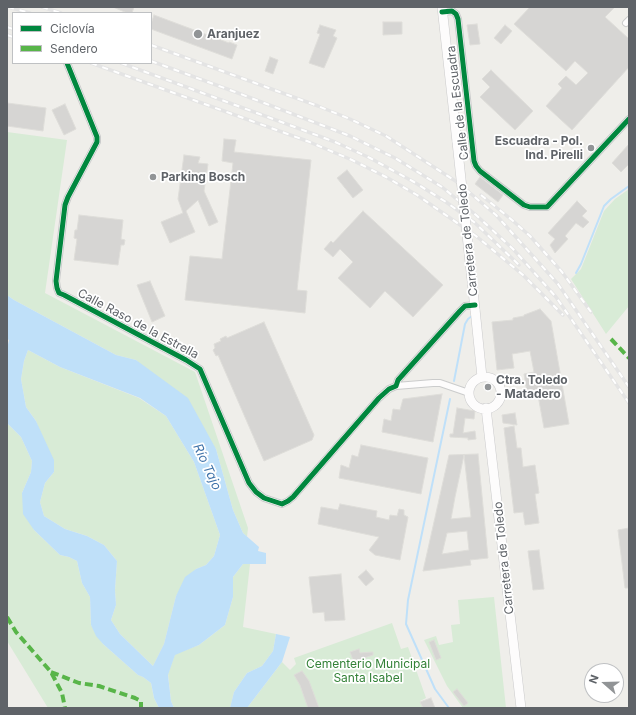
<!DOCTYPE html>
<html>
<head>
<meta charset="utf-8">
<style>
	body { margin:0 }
	#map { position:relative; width:636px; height:715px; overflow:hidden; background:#efeeea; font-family:Inter,sans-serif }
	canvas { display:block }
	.frame { position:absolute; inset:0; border:8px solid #5f6368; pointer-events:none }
	.legend { position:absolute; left:12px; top:12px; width:140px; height:52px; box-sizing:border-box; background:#fff; border:1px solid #bfc1c3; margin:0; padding:5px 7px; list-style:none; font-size:12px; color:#5f6368 }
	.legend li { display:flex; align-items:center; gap:8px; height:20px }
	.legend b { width:20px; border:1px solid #bfc1c3 }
	.north { position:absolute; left:584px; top:663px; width:40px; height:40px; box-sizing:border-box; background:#fff; border:1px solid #bfc1c3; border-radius:50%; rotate:290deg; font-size:11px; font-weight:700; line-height:16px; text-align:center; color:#5f6368 }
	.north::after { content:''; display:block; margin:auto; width:14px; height:18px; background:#919496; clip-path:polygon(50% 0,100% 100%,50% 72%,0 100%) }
</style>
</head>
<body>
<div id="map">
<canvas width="636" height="715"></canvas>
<div class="frame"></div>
<ul class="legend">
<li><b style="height:5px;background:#00873e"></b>Ciclovía</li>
<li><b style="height:5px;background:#58b549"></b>Sendero</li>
</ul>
<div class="north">N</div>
</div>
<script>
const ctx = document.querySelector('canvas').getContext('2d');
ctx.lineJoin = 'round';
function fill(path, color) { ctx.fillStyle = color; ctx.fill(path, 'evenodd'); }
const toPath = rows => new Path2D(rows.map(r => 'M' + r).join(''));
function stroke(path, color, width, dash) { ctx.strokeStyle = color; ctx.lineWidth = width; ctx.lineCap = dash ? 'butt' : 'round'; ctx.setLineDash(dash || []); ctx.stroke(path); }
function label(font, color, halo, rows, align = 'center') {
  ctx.font = font + ' Inter,sans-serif'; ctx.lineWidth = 3.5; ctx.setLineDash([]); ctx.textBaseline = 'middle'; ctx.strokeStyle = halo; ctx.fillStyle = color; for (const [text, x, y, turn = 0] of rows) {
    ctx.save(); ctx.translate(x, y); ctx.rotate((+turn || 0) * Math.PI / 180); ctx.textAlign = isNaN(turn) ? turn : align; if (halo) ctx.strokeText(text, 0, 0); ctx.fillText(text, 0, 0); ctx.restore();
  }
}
fill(toPath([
	[7,132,67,140,45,293,195,372,248,528,247,537,243,533,233,510,216,449,136,360,116,355,14,300,7,295],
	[629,189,629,306,606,334,571,279,581,269,604,211,615,199],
	[28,350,60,367,139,398,166,416,194,462,220,535,214,556,206,565,196,569,176,596,164,644,153,666,120,634,111,620,116,605,115,590,117,561,104,545,87,536,65,529,44,516,40,502,45,483,54,472,36,421,26,407,21,379,24,361],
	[7,423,21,437,32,461,31,472,22,493,34,530,60,555,69,557,77,561,82,583,90,597,91,625,103,644,138,675,143,677,151,683,154,698,159,708,48,708,7,641],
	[243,564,250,564,243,627,276,634,273,651,262,666,247,673,234,692,230,708,174,708,171,701,168,674,175,654,199,645,225,625,233,597,233,577],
	[494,597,506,708,463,708,447,686,424,640,436,636,439,645,453,642,451,625,460,624,458,600],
	[392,623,401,649,408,647,426,698,420,701,423,708,247,708,282,662,290,670,296,664,294,658]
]), '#d8ebd6');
fill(toPath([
	[7,295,14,300,116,355,136,360,188,398,216,449,233,510,243,533,259,547,258,551,266,553,266,564,243,564,233,577,233,597,225,625,199,645,175,655,168,675,171,701,174,708,159,708,154,698,151,683,143,677,138,675,103,644,96,636,91,625,90,597,82,583,77,561,69,557,60,555,34,530,23,514,22,493,31,472,32,461,21,437,7,423,7,349,9,340,7,339],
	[28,350,60,367,140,398,166,416,194,462,220,535,214,556,206,565,196,569,185,577,176,596,164,644,153,666,120,634,111,620,116,605,115,590,117,561,104,545,87,536,65,529,44,516,40,502,45,483,54,472,54,460,36,421,26,407,21,379,24,361],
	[276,634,290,637,282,662,247,708,230,708,234,692,247,673,262,666,273,651]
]), '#bfe0f9');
stroke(toPath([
	[576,273,581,264,604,206,611,199,629,186],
	[454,381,465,324,468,319,472,316],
	[449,708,435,689,406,624,408,600,450,399]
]), '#bfe0f9', 2);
const building = toPath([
	[113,7,134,7,132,13,127,13,113,7],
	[530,7,615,7,605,17,629,39,629,67,572,130,546,106,562,88,558,84,566,76,576,85,588,73,575,61,566,71,514,24,530,7],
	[154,15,229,43,229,42,237,45,232,59,151,29,151,24,154,15],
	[383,22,402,22,402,34,383,35,383,22],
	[477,24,480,44,470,45,467,25,477,24],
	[320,25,336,30,333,36,337,38,324,68,309,63,320,34,317,33,320,25],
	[505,25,512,31,501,44,494,38,505,25],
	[270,57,278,60,273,74,265,71,270,57],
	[491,70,533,111,515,130,480,97,490,87,482,79,491,70],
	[7,103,46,108,43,131,7,126,7,103],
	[65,104,76,129,64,135,52,110,65,104],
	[224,139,236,140,234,152,311,160,297,290,307,291,305,313,185,300,190,256,222,259,233,163,222,161,224,139],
	[629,144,629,164,621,172,612,163,629,144],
	[184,155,200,157,198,163,208,164,204,191,218,222,209,226,198,200,186,211,195,232,170,243,161,222,183,213,178,199,184,155],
	[347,170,363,190,353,198,337,178,347,170],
	[480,177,503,195,498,202,475,184,480,177],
	[577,201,587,211,582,216,589,222,583,228,576,223,565,236,568,239,555,253,550,245,555,239,548,233,577,201],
	[363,211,443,285,413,317,385,291,370,308,338,278,353,262,340,249,333,257,324,249,331,241,333,243,363,211],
	[79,215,123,220,121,239,125,240,124,245,121,245,118,265,74,260,77,239,74,238,75,230,77,230,79,215],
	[150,281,165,316,152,322,137,285,150,281],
	[540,309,551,321,569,424,544,428,537,390,527,392,524,374,534,372,530,351,512,354,514,368,497,370,492,322,513,320,513,318,524,316,524,315,540,309],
	[264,322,314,435,312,440,264,461,218,355,216,356,213,350,215,348,214,344,221,341,220,339,226,336,227,338,264,322],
	[442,394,433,442,382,432,384,419,391,421,393,409,400,410,403,399,442,394],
	[457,408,475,411,474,419,465,418,463,433,475,431,476,439,468,440,468,438,450,437,450,434,453,434,457,408],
	[515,413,517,425,503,423,502,415,515,413],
	[514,426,517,448,521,448,523,467,535,465,539,493,535,494,539,523,525,525,523,512,514,513,504,428,514,426],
	[361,445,428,458,421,494,339,478,341,465,349,468,352,455,358,457,361,445],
	[478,454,488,558,470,560,471,565,423,571,449,455,478,454],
	[464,455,471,517,451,519,455,497,464,455],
	[467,531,469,550,442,554,447,533,467,531],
	[340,504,377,511,376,517,389,520,390,515,397,516,399,509,404,510,404,515,408,517,400,560,375,555,369,550,379,537,318,524,321,507,338,510,340,504],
	[629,528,629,588,625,588,618,530,629,528],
	[539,550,544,589,533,590,528,551,539,550],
	[366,570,374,579,366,586,358,577,366,570],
	[341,574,345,620,325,621,324,612,313,613,309,577,341,574],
	[434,640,441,658,436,660,429,642,434,640],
	[359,649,360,653,373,652,373,655,361,659,362,662,355,665,350,652,359,649],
	[302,671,309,681,319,708,308,708,300,685,294,675,302,671],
	[457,689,468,703,464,706,453,692,457,689],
	[431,698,435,708,423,708,420,702,431,698]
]);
fill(building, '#d6d5d3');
stroke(building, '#deddd9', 1);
const street = toPath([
	[442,12,452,11,456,14,458,19,474,161,476,166,480,171,524,205,530,207,547,207,629,119],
	[626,23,629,20],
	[67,63,97,137,97,142,68,197,65,205,56,281,57,288,59,293,64,295,186,360,200,369,249,483,256,492,264,498,282,504,288,501,293,497,379,398,389,389,396,386,398,380,460,311,465,306,475,305],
	[396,386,433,383,440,383,469,393]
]);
const secondary = toPath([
	[442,7,457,142],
	[475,309,482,377],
	'469 393a16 16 0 1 1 32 0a16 16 0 1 1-32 0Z',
	[486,408,521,708]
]);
stroke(street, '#cbcccc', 8);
stroke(secondary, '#cacacb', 10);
stroke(street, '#fdfcfc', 6);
stroke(secondary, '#fdfcfc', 9);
const rail = toPath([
	[8,7,30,13],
	[42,7,61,13],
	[7,27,13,29],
	[7,35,13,37],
	[151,45,318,106,350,119,386,136,457,182,496,215,558,284,629,387],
	[151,61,238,93,350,136,395,158,442,187,476,215,513,249,556,297,629,403],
	[91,63,307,141,352,160,386,177,417,195,476,236,523,275,563,315],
	[121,63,284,123,335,142,370,158,414,182,446,202,474,222,519,265],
	[481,195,512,220,530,236,562,272,591,312]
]);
stroke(rail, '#e4e4e4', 3.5);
stroke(rail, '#fff', 2, [6]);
const secondaryBridge = toPath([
	[457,142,475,309]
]);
stroke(secondaryBridge, '#cacacb', 10, []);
stroke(secondaryBridge, '#fdfcfc', 9);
stroke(toPath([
	[611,339,629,358],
	[7,617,16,632,51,672,62,693,65,708],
	[51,672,79,683,99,686,135,698,141,701,141,708]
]), '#58b549', 4, [8, 4]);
stroke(toPath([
	[442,12,452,11,456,14,458,19,474,161,476,166,480,171,524,205,530,207,547,207,629,119],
	[67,63,97,137,97,142,68,197,65,205,56,281,57,288,59,293,64,295,186,360,200,369,249,483,256,492,264,498,282,504,288,501,293,497,379,398,389,389,396,386,398,380,460,311,465,306,475,305]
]), '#00873e', 5);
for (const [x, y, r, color] of [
	[198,34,5,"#919496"],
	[591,148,4,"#919496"],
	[153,177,4,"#919496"],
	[488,387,4,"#919496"]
]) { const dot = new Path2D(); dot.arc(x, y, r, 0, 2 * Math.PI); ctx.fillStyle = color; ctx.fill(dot); stroke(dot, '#fff', 1.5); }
label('bold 12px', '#5f6368', '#fff', [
	["Aranjuez",207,34],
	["Escuadra - Pol.",583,141,"right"],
	["Ind. Pirelli",583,155,"right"],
	["Parking Bosch",161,177],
	["Ctra. Toledo",496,380],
	["- Matadero",496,394]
], 'left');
label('12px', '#5f6368', '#fff', [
	["Calle de la Escuadra",458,103,-97],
	["Carretera de Toledo",468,240,-96],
	["Calle Raso de la Estrella",138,324,28],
	["Carretera de Toledo",504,558,-96]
]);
label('12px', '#348238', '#fff', [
	["Cementerio Municipal",368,664],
	["Santa Isabel",368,678]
]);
label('italic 13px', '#4174aa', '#fff', [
	["Río Tajo",207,467,65]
]);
</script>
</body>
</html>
